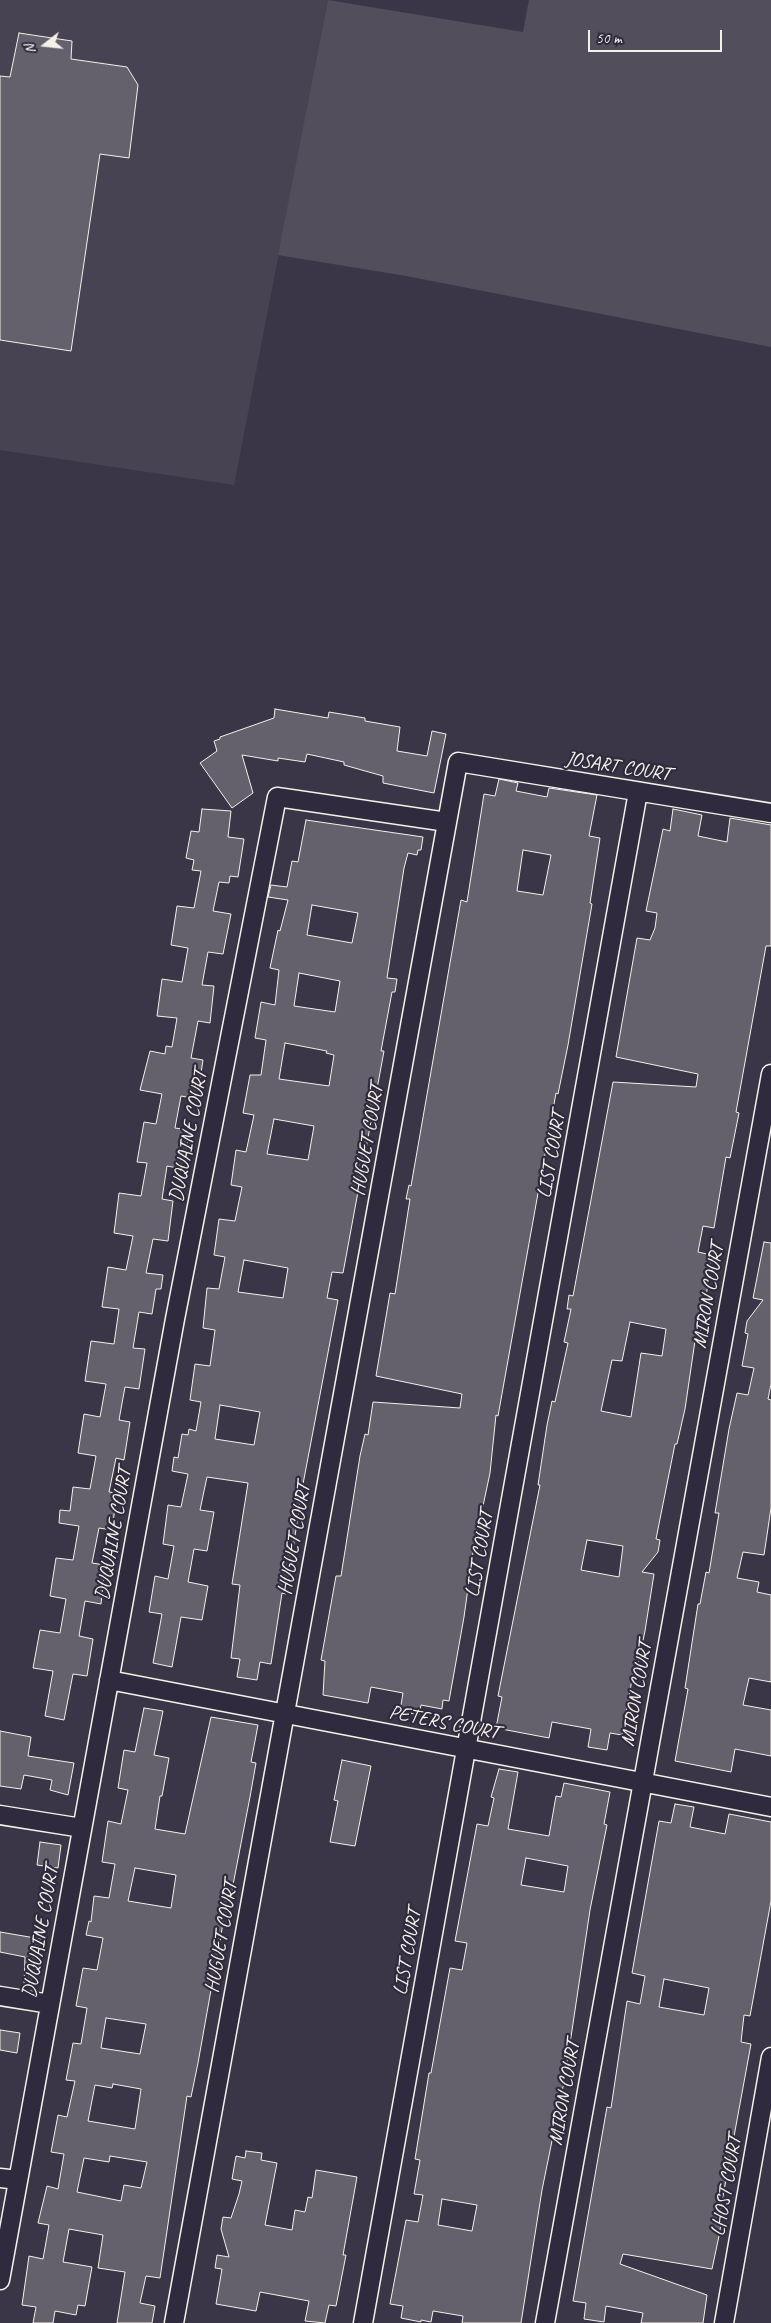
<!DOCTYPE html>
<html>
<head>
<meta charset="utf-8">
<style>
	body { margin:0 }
	#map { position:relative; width:771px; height:2323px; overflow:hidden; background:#3b3647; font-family:Caveat,sans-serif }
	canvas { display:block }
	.north { position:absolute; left:20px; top:20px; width:50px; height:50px; -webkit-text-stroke:4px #2f2a3d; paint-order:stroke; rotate:254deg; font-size:14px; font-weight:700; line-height:20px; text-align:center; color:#f4f1e8 }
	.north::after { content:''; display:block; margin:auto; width:18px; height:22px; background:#f4f1e8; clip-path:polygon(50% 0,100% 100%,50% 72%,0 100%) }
	.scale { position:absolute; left:588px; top:30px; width:134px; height:22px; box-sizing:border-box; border:2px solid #f4f1e8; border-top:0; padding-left:6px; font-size:15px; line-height:18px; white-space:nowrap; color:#f4f1e8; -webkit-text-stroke:4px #2f2a3d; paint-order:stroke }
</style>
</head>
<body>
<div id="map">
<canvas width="771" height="2323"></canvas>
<div class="north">N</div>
<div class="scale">50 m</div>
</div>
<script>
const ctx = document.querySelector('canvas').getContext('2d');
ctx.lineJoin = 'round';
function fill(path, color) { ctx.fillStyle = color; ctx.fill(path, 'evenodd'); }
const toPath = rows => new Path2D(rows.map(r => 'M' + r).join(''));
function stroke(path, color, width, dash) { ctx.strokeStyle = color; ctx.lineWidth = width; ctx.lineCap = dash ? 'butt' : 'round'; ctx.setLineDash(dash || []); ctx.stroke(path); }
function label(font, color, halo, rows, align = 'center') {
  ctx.font = font + ' Caveat,sans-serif'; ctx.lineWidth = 4.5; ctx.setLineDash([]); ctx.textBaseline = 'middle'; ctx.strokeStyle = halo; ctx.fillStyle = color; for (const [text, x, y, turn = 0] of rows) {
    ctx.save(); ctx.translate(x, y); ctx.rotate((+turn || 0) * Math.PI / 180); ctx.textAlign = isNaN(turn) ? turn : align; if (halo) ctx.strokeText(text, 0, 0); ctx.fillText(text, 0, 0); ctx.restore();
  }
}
fill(toPath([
	[0,0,328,0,234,485,0,450]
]), '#484352');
fill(toPath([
	[328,0,523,32,529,0,771,0,771,347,406,276,278,255]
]), '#534e5c');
const building = toPath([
	[19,33,72,41,71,59,127,67,138,85,129,158,100,154,71,351,0,340,0,76,10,77,19,33],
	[275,709,328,718,329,712,365,718,365,721,400,727,397,751,427,756,432,731,446,734,434,793,383,783,383,776,344,765,344,762,307,754,305,762,278,758,278,761,242,755,253,793,232,808,200,763,217,751,214,741,220,739,220,737,274,718,275,709],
	[499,779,518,783,516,791,547,797,549,788,597,795,589,836,600,838,590,903,592,904,568,1045,558,1094,556,1093,498,1416,496,1415,490,1473,467,1581,469,1581,464,1617,449,1701,443,1700,442,1709,421,1705,419,1715,400,1711,403,1693,371,1687,368,1703,323,1695,325,1661,321,1660,336,1576,341,1576,360,1456,365,1434,368,1435,373,1402,460,1408,462,1394,376,1376,390,1293,395,1294,410,1199,406,1199,409,1185,411,1186,461,900,467,902,484,794,495,796,499,779],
	[523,850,551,855,543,895,517,891,523,850],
	[202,809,231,811,228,837,244,839,238,877,230,876,229,883,219,882,213,911,231,914,223,954,208,952,202,985,214,986,210,1023,198,1021,191,1058,203,1060,197,1099,181,1096,175,1128,190,1130,183,1169,167,1166,162,1199,173,1201,168,1241,153,1239,146,1273,163,1275,161,1289,156,1289,152,1314,139,1312,133,1348,145,1349,139,1389,125,1387,119,1420,130,1422,124,1460,116,1458,109,1492,117,1493,112,1530,99,1528,92,1563,105,1565,101,1604,85,1601,79,1636,93,1639,87,1676,73,1674,64,1720,45,1716,53,1671,33,1668,40,1630,60,1633,66,1599,50,1596,56,1558,73,1560,79,1526,59,1523,60,1510,70,1511,73,1487,90,1489,96,1456,78,1453,84,1414,100,1417,106,1384,85,1381,91,1341,114,1344,119,1309,102,1307,108,1267,126,1270,133,1236,114,1233,119,1193,141,1196,147,1163,137,1162,144,1122,156,1124,162,1094,140,1090,150,1051,165,1054,166,1046,172,1047,177,1018,157,1016,162,979,182,982,188,948,171,945,177,906,194,908,201,871,192,870,194,860,186,858,191,831,199,832,202,809],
	[673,809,702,815,698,836,727,842,730,818,771,825,771,946,766,946,736,1112,739,1113,730,1158,726,1157,714,1228,703,1226,698,1252,711,1255,707,1290,700,1335,696,1334,685,1409,677,1444,675,1444,656,1539,660,1540,658,1552,642,1572,654,1574,645,1631,638,1664,635,1663,622,1735,610,1733,607,1750,588,1747,591,1729,552,1722,549,1738,496,1728,502,1697,498,1696,540,1485,538,1485,547,1425,552,1401,555,1402,568,1343,564,1342,571,1309,567,1309,569,1295,573,1296,613,1082,696,1087,698,1074,616,1057,637,938,650,940,655,928,657,913,646,911,663,829,670,831,673,809],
	[630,1322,666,1329,662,1356,641,1353,631,1417,601,1411,612,1360,622,1361,630,1322],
	[587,1540,623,1546,619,1577,581,1570,587,1540],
	[306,820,423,837,421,850,418,850,417,855,408,853,404,868,387,978,397,979,395,992,392,992,381,1051,384,1051,343,1273,332,1272,327,1298,338,1300,303,1484,286,1594,282,1593,271,1664,260,1662,257,1680,237,1677,240,1659,231,1658,240,1585,232,1584,248,1483,207,1477,200,1510,214,1512,207,1551,194,1549,188,1582,208,1586,202,1620,181,1617,172,1667,153,1663,162,1614,149,1612,155,1576,168,1579,174,1546,163,1544,168,1505,181,1507,188,1474,172,1471,174,1457,178,1458,182,1434,188,1435,189,1429,196,1431,201,1402,190,1400,195,1364,210,1366,215,1330,203,1328,207,1288,219,1289,225,1257,214,1255,219,1219,235,1221,238,1206,242,1187,231,1185,236,1150,246,1152,254,1115,243,1113,250,1075,261,1075,266,1040,255,1038,261,1002,275,1005,279,970,270,968,278,930,280,931,288,900,268,897,271,885,287,887,292,861,298,862,306,820],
	[312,905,358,913,352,943,307,935,312,905],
	[299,973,340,981,335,1012,294,1006,299,973],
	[285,1043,327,1051,326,1053,334,1055,329,1086,279,1079,285,1043],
	[274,1119,314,1126,308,1160,267,1154,274,1119],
	[244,1260,288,1268,283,1298,238,1292,244,1260],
	[220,1405,260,1412,254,1445,215,1439,220,1405],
	[764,1242,771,1243,771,1384,768,1399,771,1400,771,1508,764,1555,743,1552,737,1578,759,1582,757,1592,771,1595,771,1682,749,1678,743,1705,771,1710,771,1756,735,1749,731,1772,675,1761,688,1689,685,1688,698,1604,700,1604,706,1572,709,1573,719,1513,715,1513,729,1429,737,1393,748,1395,754,1368,742,1366,748,1334,745,1333,747,1321,763,1300,753,1298,764,1242],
	[144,1708,163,1711,154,1755,169,1758,162,1796,160,1796,155,1829,185,1834,211,1717,258,1725,251,1762,256,1763,250,1797,227,1916,224,1915,213,1991,211,1990,198,2063,191,2097,187,2096,160,2278,146,2276,140,2303,155,2306,152,2323,117,2323,125,2272,98,2268,103,2235,69,2229,63,2262,92,2267,85,2306,78,2305,76,2315,55,2311,53,2323,33,2323,36,2307,22,2305,29,2256,43,2259,49,2225,38,2223,47,2186,58,2189,64,2154,51,2152,58,2115,67,2117,75,2081,66,2080,73,2043,81,2044,87,2008,76,2006,83,1968,97,1970,103,1938,86,1935,89,1921,91,1922,94,1896,109,1898,115,1864,102,1862,108,1821,121,1824,128,1790,118,1788,124,1750,135,1752,144,1708],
	[135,1868,176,1875,171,1908,128,1901,135,1868],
	[106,2018,146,2024,140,2054,101,2048,106,2018],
	[113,2084,141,2089,135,2129,88,2121,95,2085,112,2088,113,2084],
	[110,2156,147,2162,141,2188,124,2185,121,2201,77,2192,84,2158,109,2162,110,2156],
	[0,1731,31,1737,28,1756,74,1763,68,1795,50,1790,52,1780,24,1775,21,1789,0,1786,0,1731],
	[342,1760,371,1766,355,1846,330,1842,338,1801,334,1800,342,1760],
	[499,1769,518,1772,508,1829,549,1836,556,1796,561,1797,564,1783,610,1792,604,1824,607,1825,590,1910,565,2077,542,2190,521,2323,462,2323,463,2316,433,2311,431,2322,421,2320,421,2322,401,2318,403,2306,390,2304,406,2220,418,2222,423,2195,414,2194,420,2160,415,2159,429,2073,431,2073,450,1968,462,1970,467,1943,455,1941,477,1824,488,1826,494,1798,491,1797,499,1769],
	[526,1858,568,1866,564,1892,521,1885,526,1858],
	[442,2199,477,2205,472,2231,438,2225,442,2199],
	[675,1804,694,1807,690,1827,725,1834,729,1814,771,1822,771,1901,750,2016,744,2015,741,2042,751,2044,719,2218,722,2218,719,2236,712,2269,623,2254,620,2264,707,2295,703,2323,641,2323,643,2313,606,2306,604,2322,584,2319,586,2303,573,2301,604,2124,607,2107,611,2108,627,2001,640,2004,645,1976,632,1973,659,1821,671,1823,675,1804],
	[664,1979,709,1988,704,2015,659,2007,664,1979],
	[40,1842,61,1845,58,1868,37,1865,40,1842],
	[0,1932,41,1939,33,1987,24,1986,25,1957,0,1952,0,1932],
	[0,2030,20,2033,17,2053,0,2050,0,2030],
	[246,2151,262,2153,261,2160,277,2163,265,2225,292,2230,295,2210,305,2212,308,2197,312,2198,316,2170,357,2177,343,2255,346,2255,336,2306,329,2305,325,2323,305,2321,309,2301,260,2292,256,2311,216,2304,222,2269,215,2268,217,2255,229,2257,221,2229,223,2217,231,2218,239,2194,242,2181,232,2179,236,2156,245,2158,246,2151]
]);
fill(building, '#65616c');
stroke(building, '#f4f1e8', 1);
const minor = toPath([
	[109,1680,771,1807],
	[0,1815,82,1828],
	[0,1996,50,2004],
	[0,2178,18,2180],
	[0,2280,175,1319,277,797,447,822],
	[174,2323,458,762,771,813],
	[363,2323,638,792],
	[545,2323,771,1074],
	[724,2323,771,2057]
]);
stroke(minor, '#f4f1e8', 21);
stroke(minor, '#2f2a3d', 18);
label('20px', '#f4f1e8', '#2f2a3d', [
	["JOSART COURT",618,767,9],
	["DUQUAINE COURT",189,1136,-79],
	["HUGUET COURT",368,1140,-80],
	["LIST COURT",552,1155,-80],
	["MIRON COURT",709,1296,-80],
	["DUQUAINE COURT",114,1534,-80],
	["HUGUET COURT",295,1539,-80],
	["LIST COURT",480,1554,-80],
	["MIRON COURT",637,1694,-80],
	["PETERS COURT",444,1723,11],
	["DUQUAINE COURT",41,1932,-80],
	["HUGUET COURT",222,1937,-80],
	["LIST COURT",408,1952,-80],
	["MIRON COURT",565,2093,-80],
	["LHOST COURT",727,2186,-80]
]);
</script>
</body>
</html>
